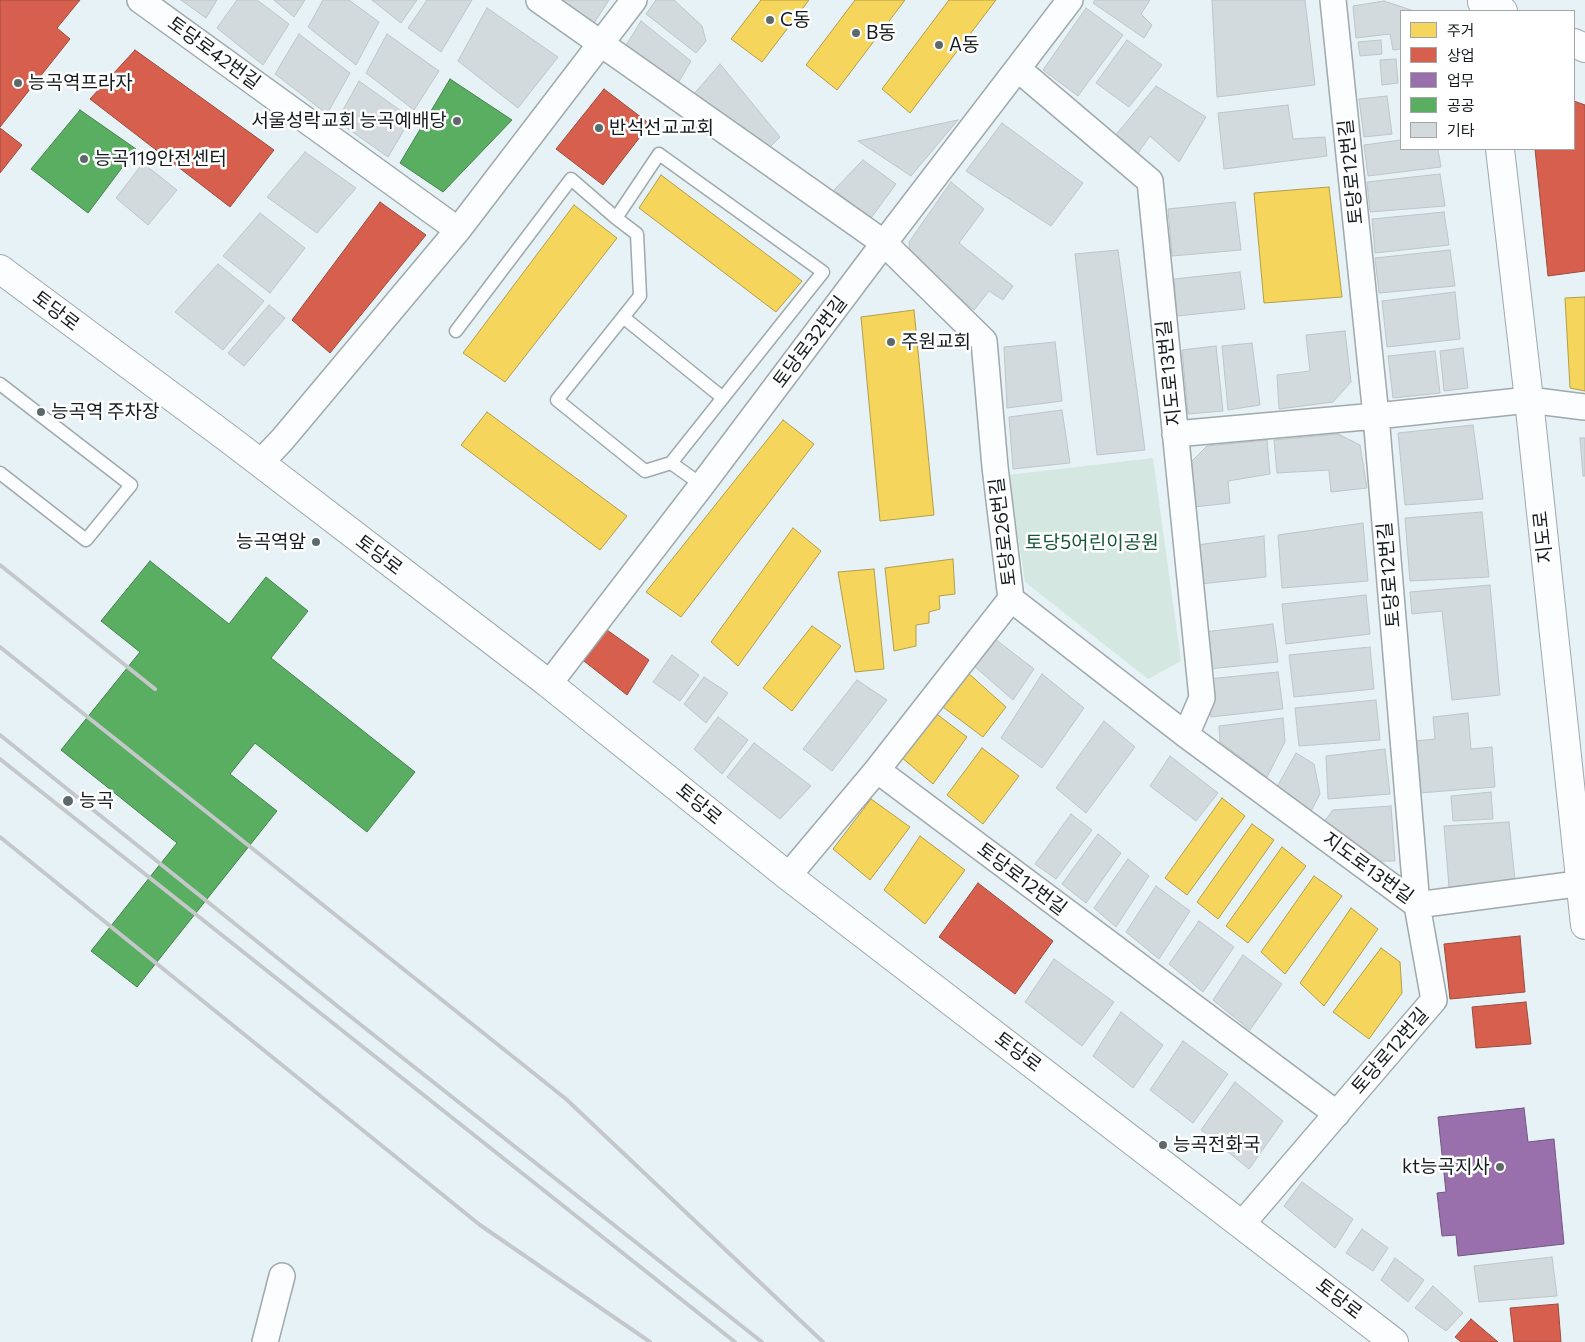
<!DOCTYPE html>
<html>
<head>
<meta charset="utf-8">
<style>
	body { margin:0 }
	#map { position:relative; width:1585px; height:1342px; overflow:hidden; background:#e6f2f6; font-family:Commissioner,"Noto Sans KR",sans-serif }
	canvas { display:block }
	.legend { position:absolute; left:1400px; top:10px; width:175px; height:140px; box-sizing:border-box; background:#fff; border:1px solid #a1a5a5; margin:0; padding:6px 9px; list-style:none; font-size:15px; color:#151d1f }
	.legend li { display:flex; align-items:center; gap:10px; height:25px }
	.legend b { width:25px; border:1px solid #a1a5a5 }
</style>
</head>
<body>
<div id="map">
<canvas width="1585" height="1342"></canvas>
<ul class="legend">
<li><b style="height:14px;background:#f6d55c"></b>주거</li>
<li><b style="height:14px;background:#d6604d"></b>상업</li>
<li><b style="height:14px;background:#9970ab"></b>업무</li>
<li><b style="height:14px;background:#5aae61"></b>공공</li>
<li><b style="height:14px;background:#d2dade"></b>기타</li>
</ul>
</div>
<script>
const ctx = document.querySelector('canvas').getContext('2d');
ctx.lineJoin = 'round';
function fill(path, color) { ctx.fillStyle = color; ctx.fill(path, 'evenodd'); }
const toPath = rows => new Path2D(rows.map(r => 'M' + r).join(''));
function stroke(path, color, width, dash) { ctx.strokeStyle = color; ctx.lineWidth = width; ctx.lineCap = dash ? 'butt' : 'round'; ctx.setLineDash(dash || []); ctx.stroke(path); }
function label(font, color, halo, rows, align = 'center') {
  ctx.font = font + ' Commissioner,"Noto Sans KR",sans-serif'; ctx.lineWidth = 5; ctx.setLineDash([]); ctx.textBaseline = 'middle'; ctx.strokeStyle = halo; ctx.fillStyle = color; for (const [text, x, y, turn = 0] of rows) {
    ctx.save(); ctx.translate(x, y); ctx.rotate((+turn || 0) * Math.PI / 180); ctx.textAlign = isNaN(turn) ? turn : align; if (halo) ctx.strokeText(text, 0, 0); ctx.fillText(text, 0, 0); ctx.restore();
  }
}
fill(toPath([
	[1153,458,1181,661,1148,679,1025,582,1008,475]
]), '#d4e8e1');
const homes = toPath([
	[761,0,809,0,762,62,731,39,761,0],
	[855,0,905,0,837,90,806,65,855,0],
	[949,0,996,0,910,113,882,89,949,0],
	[661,175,802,281,776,312,639,208,661,175],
	[1329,187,1342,297,1264,303,1254,193,1329,187],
	[574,205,617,238,505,382,463,353,574,205],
	[1585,297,1585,391,1570,388,1565,298,1585,297],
	[914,310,934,515,880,521,861,317,914,310],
	[487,412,627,516,600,550,461,445,487,412],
	[783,420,814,444,681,617,646,592,783,420],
	[793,528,821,551,738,666,711,642,793,528],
	[953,559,955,594,939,596,940,609,929,612,929,623,916,625,916,646,894,651,885,568,953,559],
	[874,569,884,669,855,672,838,572,874,569],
	[812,626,841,646,792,711,763,688,812,626],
	[967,672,1006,707,983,737,939,704,967,672],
	[934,712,967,737,933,784,901,757,934,712],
	[982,748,1019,776,983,824,947,795,982,748],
	[1222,798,1245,816,1187,895,1165,878,1222,798],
	[871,799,910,827,870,880,833,849,871,799],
	[1252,824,1274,840,1218,919,1197,902,1252,824],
	[920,836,965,870,925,924,884,890,920,836],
	[1282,847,1306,866,1248,943,1226,926,1282,847],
	[1314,876,1342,896,1285,974,1261,952,1314,876],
	[1351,908,1378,929,1324,1006,1300,983,1351,908],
	[1381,948,1400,962,1402,993,1369,1039,1333,1012,1381,948]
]);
fill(homes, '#f6d55c');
stroke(homes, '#b29e4a', 1);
const shops = toPath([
	[0,0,80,0,57,28,70,39,0,127,0,0],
	[135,50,274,150,230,207,90,99,135,50],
	[604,89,650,124,603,185,556,149,604,89],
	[1574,101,1585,105,1585,271,1548,276,1535,149,1574,149,1574,101],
	[0,128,22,145,0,173,0,128],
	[380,202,426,235,330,353,292,320,380,202],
	[607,630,649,660,627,695,584,661,607,630],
	[978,883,1053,941,1015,994,939,937,978,883],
	[1520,936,1525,992,1450,999,1444,944,1520,936],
	[1526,1002,1531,1044,1476,1048,1472,1007,1526,1002],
	[1558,1304,1561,1342,1514,1342,1510,1308,1558,1304],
	[1471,1319,1498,1342,1461,1342,1455,1337,1471,1319]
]);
fill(shops, '#d6604d');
stroke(shops, '#9c4c3f', 1);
const offices = toPath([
	[1524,1108,1528,1142,1554,1139,1564,1244,1458,1256,1456,1235,1442,1236,1437,1193,1446,1192,1438,1117,1524,1108]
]);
fill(offices, '#9970ab');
stroke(offices, '#715781', 1);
const public = toPath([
	[450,79,512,120,443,192,400,163,450,79],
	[80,110,136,149,88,213,31,169,80,110],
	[150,561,229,624,266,577,308,611,271,658,415,772,367,832,255,743,230,774,277,811,137,987,91,951,177,843,61,750,140,652,101,621,150,561]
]);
fill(public, '#5aae61');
stroke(public, '#45824d', 1);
const building = toPath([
	[181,0,217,0,206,18,181,0],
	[237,0,257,0,289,24,263,65,217,28,237,0],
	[274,0,305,0,294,17,274,0],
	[323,0,349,0,379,22,356,65,308,27,323,0],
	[372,0,417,0,401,23,372,0],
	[427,0,472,0,441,52,408,28,427,0],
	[562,0,609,0,594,23,562,0],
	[656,0,674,0,702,26,706,41,696,53,646,14,656,0],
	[1095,0,1150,0,1141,14,1152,25,1144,38,1093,3,1095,0],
	[1212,0,1305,0,1315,85,1217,97,1212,0],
	[1384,1,1414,11,1401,11,1401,49,1393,50,1390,34,1356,38,1353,6,1384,1],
	[487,8,558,57,518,108,458,61,487,8],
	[1086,8,1123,35,1078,96,1043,70,1086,8],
	[641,21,691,61,677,85,625,47,641,21],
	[299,34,350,73,327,114,275,74,299,34],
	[387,34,439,71,414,110,366,73,387,34],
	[1127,40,1162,65,1129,107,1096,83,1127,40],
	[1381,40,1382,54,1360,56,1358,42,1381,40],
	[1396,59,1398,83,1382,85,1380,60,1396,59],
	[720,64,780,137,770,147,693,95,720,64],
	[359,81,411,118,388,157,337,121,359,81],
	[1156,86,1206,117,1179,162,1150,136,1138,153,1115,136,1156,86],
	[1387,96,1392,134,1364,137,1359,99,1387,96],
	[1288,105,1293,139,1325,137,1327,156,1224,169,1218,113,1288,105],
	[958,120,911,176,858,141,958,120],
	[1002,123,1083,183,1051,226,966,171,1002,123],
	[1401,140,1401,149,1438,149,1441,167,1368,176,1364,145,1401,140],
	[305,152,356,188,317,233,267,197,305,152],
	[863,160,896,184,871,218,834,190,863,160],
	[143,163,177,190,148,225,116,198,143,163],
	[1440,174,1445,206,1370,212,1367,182,1440,174],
	[951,182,984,209,959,243,1013,286,1003,300,989,291,974,310,910,256,909,242,951,182],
	[1235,202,1241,250,1172,256,1168,209,1235,202],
	[1444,212,1449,245,1375,253,1372,219,1444,212],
	[260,213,305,248,270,293,223,256,260,213],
	[1118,250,1145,450,1097,455,1075,254,1118,250],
	[1450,250,1455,286,1379,293,1375,258,1450,250],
	[218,264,264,301,223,350,175,312,218,264],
	[1240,272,1245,309,1177,316,1174,279,1240,272],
	[1455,292,1460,339,1387,347,1382,301,1455,292],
	[269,305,285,318,244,366,228,353,269,305],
	[1345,331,1351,382,1333,402,1279,409,1277,375,1310,371,1306,335,1345,331],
	[1055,342,1062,401,1007,408,1004,347,1055,342],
	[1252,343,1260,405,1228,410,1222,346,1252,343],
	[1216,346,1223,411,1188,414,1182,350,1216,346],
	[1463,348,1468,388,1444,391,1440,351,1463,348],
	[1435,351,1440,393,1393,398,1388,356,1435,351],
	[1062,410,1070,463,1013,469,1009,417,1062,410],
	[1473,425,1483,499,1405,505,1398,433,1473,425],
	[1338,434,1360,445,1367,488,1331,492,1329,470,1277,473,1274,440,1338,434],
	[1580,438,1585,438,1585,476,1583,476,1580,438],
	[1267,440,1270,474,1228,481,1230,503,1194,507,1190,463,1207,446,1267,440],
	[1482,512,1489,577,1410,581,1405,518,1482,512],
	[1363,523,1368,581,1282,588,1278,535,1363,523],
	[1264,536,1266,577,1200,584,1197,545,1264,536],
	[1490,585,1500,695,1452,700,1442,611,1412,614,1410,592,1490,585],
	[1366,595,1370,634,1286,644,1282,604,1366,595],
	[1273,624,1278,662,1208,669,1204,632,1273,624],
	[995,639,1034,669,1013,700,973,665,995,639],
	[1370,647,1374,689,1294,697,1289,655,1370,647],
	[672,655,699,675,680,701,653,682,672,655],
	[1278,672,1283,709,1211,717,1208,679,1278,672],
	[1042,674,1084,708,1042,768,1001,738,1042,674],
	[704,677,728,693,706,723,684,704,704,677],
	[857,680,887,700,832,771,803,749,857,680],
	[1376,700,1380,740,1299,746,1295,708,1376,700],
	[1468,713,1471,749,1492,747,1495,787,1420,793,1415,741,1435,739,1433,717,1468,713],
	[718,717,748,740,722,774,694,749,718,717],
	[1283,718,1285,742,1267,777,1220,742,1219,726,1283,718],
	[1104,721,1135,747,1086,813,1056,788,1104,721],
	[754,743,811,786,780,819,727,777,754,743],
	[1385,749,1390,794,1328,799,1326,756,1385,749],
	[1296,753,1314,764,1320,794,1310,813,1277,787,1296,753],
	[1170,756,1218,793,1196,821,1150,786,1170,756],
	[1491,792,1493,819,1453,821,1451,796,1491,792],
	[1391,806,1395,861,1375,861,1323,823,1333,810,1391,806],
	[1071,814,1092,830,1056,879,1035,864,1071,814],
	[1509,822,1515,880,1449,887,1444,826,1509,822],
	[1098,834,1121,853,1086,903,1062,884,1098,834],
	[1128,859,1149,876,1116,927,1094,908,1128,859],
	[1156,886,1190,911,1159,959,1126,932,1156,886],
	[1199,921,1234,947,1203,992,1169,964,1199,921],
	[1243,955,1282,984,1250,1030,1213,1000,1243,955],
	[1054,959,1114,1002,1082,1046,1025,1002,1054,959],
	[1121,1012,1163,1045,1133,1088,1093,1056,1121,1012],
	[1183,1041,1228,1074,1193,1123,1150,1090,1183,1041],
	[1235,1082,1283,1121,1249,1169,1201,1130,1235,1082],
	[1302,1182,1353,1219,1335,1248,1284,1206,1302,1182],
	[1362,1229,1388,1248,1373,1271,1346,1253,1362,1229],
	[1552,1257,1557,1296,1479,1302,1474,1266,1552,1257],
	[1395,1258,1424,1280,1408,1302,1381,1280,1395,1258],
	[1433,1286,1463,1313,1446,1331,1415,1308,1433,1286]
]);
fill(building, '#d2dade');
stroke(building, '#bdc5c9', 1);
const lane = toPath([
	[623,317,723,398],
	[456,331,571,179,616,218,637,234,640,296,557,400,645,471,671,463,823,272,659,154,616,218],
	[0,384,131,485,86,540,0,473],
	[671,463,702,485]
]);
const street = toPath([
	[140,0,458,230],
	[539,0,884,243,984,341,995,467,1011,599,877,770,788,876],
	[1018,69,1150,181,1202,698,1186,735],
	[1175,434,1376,416,1529,400,1585,407],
	[260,463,282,440,458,230,634,0],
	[1011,599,1186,735,1417,905,1585,883],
	[549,684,702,485,884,243,1070,0],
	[877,770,1337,1114],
	[1242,1224,1434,1000,1417,905,1376,416,1333,0],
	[265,1342,282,1276]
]);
const secondary = toPath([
	[1482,2,1503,11],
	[1574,43,1585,48],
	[1500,149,1529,400,1585,925],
	[0,269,229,439,549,684,788,876,1394,1342]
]);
stroke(lane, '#a0a9ac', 15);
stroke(street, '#a0a9ac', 28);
stroke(secondary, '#a0a9ac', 30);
stroke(lane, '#fbfdfe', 12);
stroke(street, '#fbfdfe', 25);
stroke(secondary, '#fbfdfe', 28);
stroke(toPath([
	[0,565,155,689],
	[0,647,566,1099,823,1342],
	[0,735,351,1017,762,1342],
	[0,759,735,1342],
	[0,837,480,1225,650,1342]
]), '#c5c8ca', 4);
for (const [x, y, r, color] of [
	[770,20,5,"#5e686a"],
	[856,33,5,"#5e686a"],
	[939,45,5,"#5e686a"],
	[18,83,5,"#5e686a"],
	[457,121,5,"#5e686a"],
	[599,128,5,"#5e686a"],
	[84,159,5,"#5e686a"],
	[891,342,5,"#5e686a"],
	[41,412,5,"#5e686a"],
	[316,542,5,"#5e686a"],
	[68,801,6,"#5e686a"],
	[1163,1145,5,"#5e686a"],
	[1500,1167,5,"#5e686a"]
]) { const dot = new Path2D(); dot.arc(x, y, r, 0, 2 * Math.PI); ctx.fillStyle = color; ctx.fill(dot); stroke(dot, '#fff', 2); }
label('19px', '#151d1f', '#fff', [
	["C동",780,20],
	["B동",866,33],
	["A동",949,45],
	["능곡역프라자",28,83],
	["서울성락교회 능곡예배당",447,121,"right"],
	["반석선교교회",609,128],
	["능곡119안전센터",94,159],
	["주원교회",901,342],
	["능곡역 주차장",51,412],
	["능곡역앞",306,542,"right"],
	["능곡",79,801],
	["능곡전화국",1173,1145],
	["kt능곡지사",1490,1167,"right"]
], 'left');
label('19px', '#151d1f', '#fff', [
	["토당로42번길",214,53,36],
	["토당로12번길",1351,172,-96],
	["토당로",56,311,37],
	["토당로32번길",810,342,-53],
	["지도로13번길",1169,373,-96],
	["토당로26번길",1003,532,-97],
	["지도로",1543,537,-96],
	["토당로",379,555,37],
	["토당로12번길",1389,575,-95],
	["토당로",699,804,39],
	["지도로13번길",1368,868,36],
	["토당로12번길",1022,879,37],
	["토당로12번길",1390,1051,-49],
	["토당로",1018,1052,37],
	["토당로",1339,1299,38]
]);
label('19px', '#145637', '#fff', [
	["토당5어린이공원",1092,543]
]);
</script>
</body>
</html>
